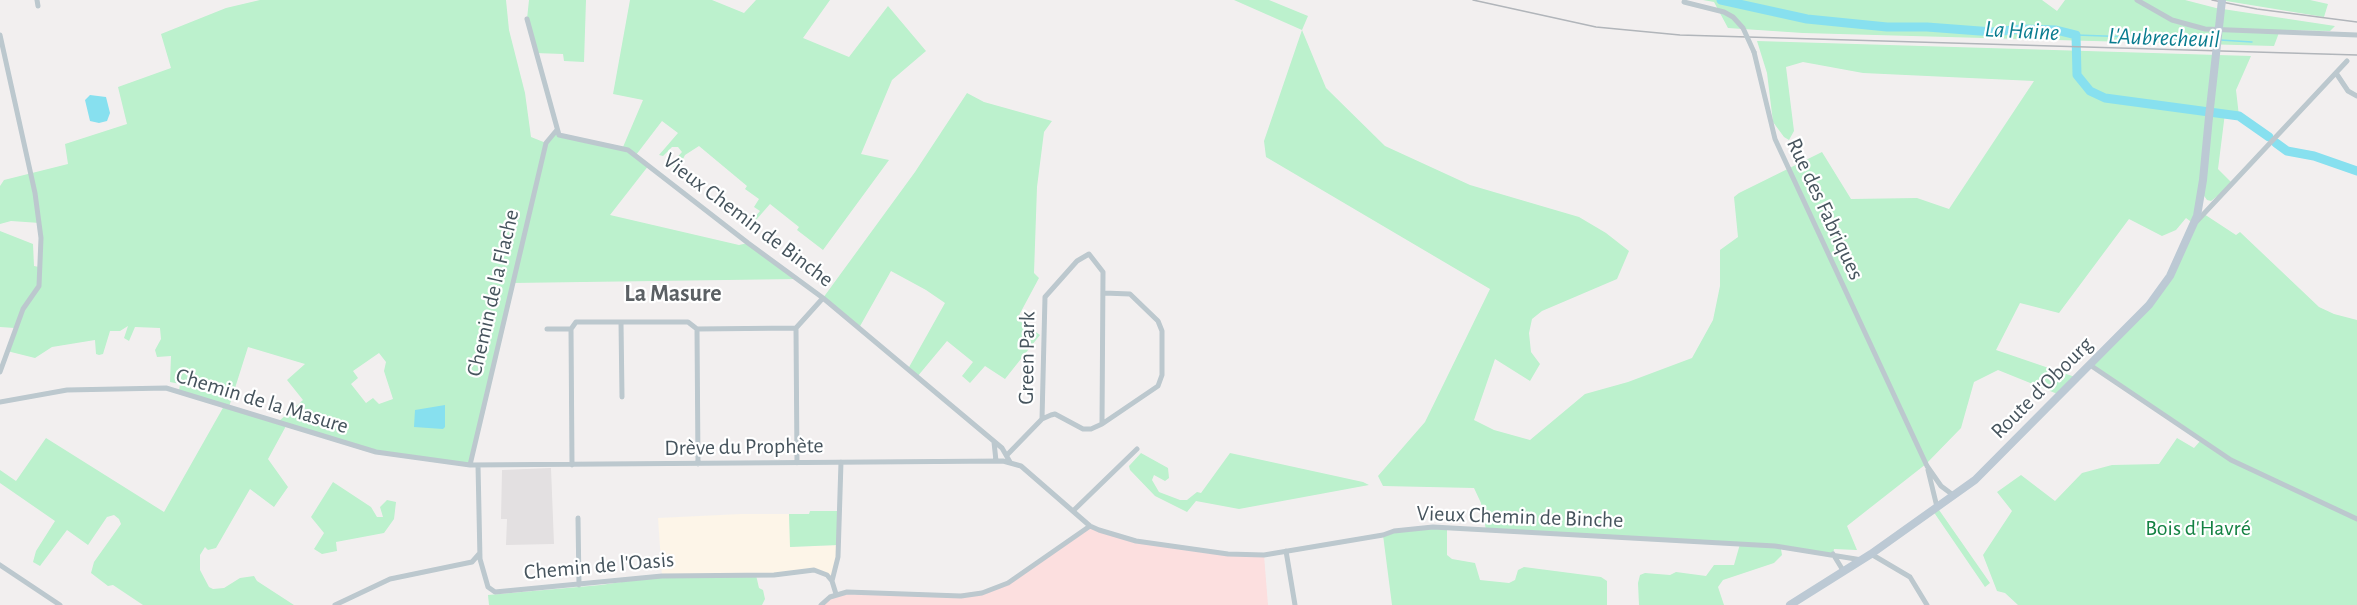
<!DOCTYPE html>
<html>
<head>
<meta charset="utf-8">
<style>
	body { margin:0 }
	canvas { display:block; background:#f2efef }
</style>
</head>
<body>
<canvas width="2357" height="605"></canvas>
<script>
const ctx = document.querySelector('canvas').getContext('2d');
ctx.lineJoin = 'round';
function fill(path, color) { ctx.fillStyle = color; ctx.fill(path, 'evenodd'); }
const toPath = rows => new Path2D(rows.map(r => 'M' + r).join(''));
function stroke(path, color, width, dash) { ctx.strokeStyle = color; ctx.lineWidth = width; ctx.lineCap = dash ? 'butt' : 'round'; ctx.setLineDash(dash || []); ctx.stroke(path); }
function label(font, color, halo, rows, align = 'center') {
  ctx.font = font + ' "Alegreya Sans",sans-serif'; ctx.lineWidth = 4.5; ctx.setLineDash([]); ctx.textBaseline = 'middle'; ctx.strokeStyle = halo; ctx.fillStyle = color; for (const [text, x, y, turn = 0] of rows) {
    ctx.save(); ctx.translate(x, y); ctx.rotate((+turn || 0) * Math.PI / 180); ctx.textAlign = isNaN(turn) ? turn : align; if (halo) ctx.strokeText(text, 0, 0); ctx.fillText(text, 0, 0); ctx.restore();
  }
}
fill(toPath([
	[741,514,789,514,791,547,838,545,832,581,822,572,662,576,658,518]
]), '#fdf5e8');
fill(toPath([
	[551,468,554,544,506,545,507,519,501,519,502,470]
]), '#e3e0e1');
fill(toPath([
	[1090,526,1117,536,1215,553,1264,555,1268,605,821,605,836,594,944,596,995,589]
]), '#fcdfdf');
fill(toPath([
	[260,0,506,0,509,30,525,93,531,137,546,143,556,131,559,135,623,147,643,100,613,94,630,0,712,0,744,13,756,0,830,0,803,38,849,57,888,6,926,51,892,80,861,154,889,160,823,250,797,230,799,227,770,204,756,220,754,218,760,211,754,207,759,199,745,189,747,186,699,146,685,155,677,171,673,168,672,163,682,152,678,147,672,147,663,156,659,155,678,133,662,121,636,155,649,165,610,215,739,245,748,243,797,279,512,283,470,465,376,452,286,426,268,459,288,487,274,507,250,489,216,548,208,550,205,547,200,555,200,570,209,587,213,589,224,588,240,578,254,576,257,581,294,605,143,605,113,585,108,586,91,573,94,562,121,524,119,519,114,515,107,517,88,545,67,530,40,566,33,562,36,551,55,521,0,483,0,470,16,481,46,438,164,512,224,406,179,391,180,384,170,382,171,356,157,357,155,350,161,339,160,328,135,327,129,341,124,338,128,326,120,331,110,331,103,354,99,355,96,354,95,340,52,347,35,358,7,351,15,328,0,327,0,231,33,244,34,266,39,267,40,223,11,221,0,224,0,186,4,180,68,164,65,144,127,124,118,87,171,68,161,34,226,8],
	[248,347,305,364,287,380,303,400,278,422,229,407],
	[379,353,386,362,384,371,393,399,379,404,373,398,366,403,351,384,358,378,353,371],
	[529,0,586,0,584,62,564,61,563,54,535,53,527,19],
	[1234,0,1269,0,1308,16,1302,30,1326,88,1385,146,1470,185,1579,217,1606,233,1629,251,1617,279,1542,311,1532,319,1529,333,1531,352,1540,364,1530,381,1495,359,1474,420,1494,430,1530,440,1585,394,1628,382,1692,358,1713,320,1720,286,1720,250,1738,237,1734,197,1739,193,1822,152,1851,199,1917,198,1949,209,2034,81,1863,73,1803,62,1786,67,1794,131,1789,140,1784,137,1773,122,1767,73,1757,41,2251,56,2236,90,2239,116,2225,113,2218,169,2233,184,2211,201,2207,200,2202,193,2197,216,2204,214,2236,235,2240,232,2319,307,2334,314,2357,320,2357,605,2018,605,2005,593,1997,591,1983,555,2012,511,1997,492,2021,475,2055,501,2082,473,2112,465,2159,464,2177,438,2194,448,2201,440,2090,365,2161,289,2194,224,2186,218,2176,230,2162,236,2129,219,2059,313,2020,303,1996,350,2078,378,2060,395,1998,370,1974,382,1961,428,1926,464,1847,526,1857,550,1834,549,1833,554,1781,549,1782,555,1774,563,1723,580,1718,587,1724,605,1639,605,1638,583,1640,575,1645,573,1670,575,1676,572,1706,576,1714,565,1734,565,1740,544,1486,530,1481,503,1474,488,1383,486,1378,476,1425,422,1490,289,1266,157,1264,141,1302,30],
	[1703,0,2042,0,2057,11,2065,0,2185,0,2216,8,2335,26,2330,31,2280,30,2274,46,1803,33,1728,28,1714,2],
	[2220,0,2310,0,2328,4,2324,17],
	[967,93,984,102,1052,121,1044,132,1037,187,1034,273,1039,278,1017,319,1040,335,1005,379,985,366,970,383,962,376,973,362,947,341,917,377,908,369,945,303,926,290,891,271,859,328,823,298,915,172],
	[1141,453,1168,468,1169,478,1165,481,1154,475,1152,480,1159,492,1180,500,1187,500,1197,492,1201,493,1230,453,1363,482,1369,485,1239,509,1196,501,1187,512,1155,496,1130,470,1129,466],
	[333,482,371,507,377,517,383,517,380,507,387,500,396,502,394,519,384,533,336,542,337,551,322,554,314,549,324,533,311,517],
	[1937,507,1990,583,1985,587,1933,511],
	[810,511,839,511,838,545,790,547,789,514,809,514],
	[1447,528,1447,555,1452,559,1475,563,1480,580,1509,583,1515,580,1518,570,1524,567,1601,577,1607,581,1607,605,1392,605,1383,535,1394,531],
	[756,575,759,588,763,590,765,599,762,605,489,605,488,595,601,585,662,576]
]), '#bcf1cd');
fill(toPath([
	[90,95,106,97,110,113,107,121,99,123,90,121,85,100],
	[445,405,445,427,443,429,414,427,415,410]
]), '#87e0ef');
stroke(toPath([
	[2076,35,2216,40],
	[2220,40,2252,42]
]), '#87e0ef', 1.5);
stroke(toPath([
	[1721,0,1807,19,1887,27,1927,27,1993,32,2022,29,2056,30,2076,35,2077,75,2090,91,2105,98,2239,116,2269,137],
	[2276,143,2287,151,2314,156,2357,171]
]), '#87e0ef', 9);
stroke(toPath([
	[37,0,38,6],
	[2137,0,2172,20,2205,29,2357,35],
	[527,19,559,135,628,150,748,243,823,298,1002,448,1010,462],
	[0,35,35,193,41,238,39,286,23,309,0,372],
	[1754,52,1775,139,1927,466,1941,486,1953,495],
	[2336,73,2348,91,2357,96],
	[2197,221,2347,61],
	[621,322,622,397],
	[547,329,571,329,576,322,688,322,697,329],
	[571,329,572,465],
	[697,329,698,464],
	[697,329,796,328],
	[2090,365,2231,460,2357,519],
	[0,402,67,390,166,388,376,452,470,465,1003,461,1021,466,1090,526,1099,530,1136,541,1228,554,1264,555,1383,535,1394,531,1433,527,1775,546,1862,560],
	[1102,424,1158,386,1162,375,1162,331,1158,321,1130,294,1104,293],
	[994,442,996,461],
	[1007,455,1042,419,1051,415,1055,414,1083,429,1091,429,1102,424,1103,272,1089,254,1077,261,1045,297,1042,419],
	[797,463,796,328,823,298],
	[470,465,546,143,556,131],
	[478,465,480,559,488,587,495,592,662,576,774,575,814,570,827,575,832,581],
	[1928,470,1937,507],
	[1073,511,1137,449],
	[578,518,579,585],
	[1286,551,1295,605],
	[1833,554,1844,572],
	[1871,554,1910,577,1927,605],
	[0,565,60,605],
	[836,594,832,581,838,557,841,462],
	[335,605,390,579,472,562,479,554],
	[821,605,830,597,847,592,961,596,982,593,1008,583,1090,526]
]), '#bcc8ce', 5);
stroke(toPath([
	[1790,605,1871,554,1975,480,2149,305,2170,276,2197,216,2203,180,2209,117]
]), '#bcc9d4', 8);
stroke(toPath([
	[1473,0,1596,27,1680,35,2357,55],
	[2212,0,2257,9,2357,22]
]), '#b1b5ba', 1.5);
stroke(toPath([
	[1684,2,1724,12,1733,17,1743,28,1754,52]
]), '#bcc8ce', 5);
stroke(toPath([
	[2209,117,2222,0]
]), '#bcc9d4', 8);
label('22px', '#46545d', '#fff', [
	["Rue des Fabriques",1825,209,65],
	["Vieux Chemin de Binche",748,220,37],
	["Chemin de la Flache",493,293,-77],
	["Green Park",1027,358,-89],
	["Route d'Obourg",2042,388,-45],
	["Chemin de la Masure",262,401,17],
	["Drève du Prophète",744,447,-1],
	["Vieux Chemin de Binche",1520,517,2],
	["Chemin de l'Oasis",599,566,-5]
]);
label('22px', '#148243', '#fff', [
	["Bois d'Havré",2198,528]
]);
label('italic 24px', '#097c8f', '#fff', [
	["La Haine",2022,31,3],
	["L'Aubrecheuil",2164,38,2]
]);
label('bold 24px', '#5b6064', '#fff', [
	["La Masure",673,294]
]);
</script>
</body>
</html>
